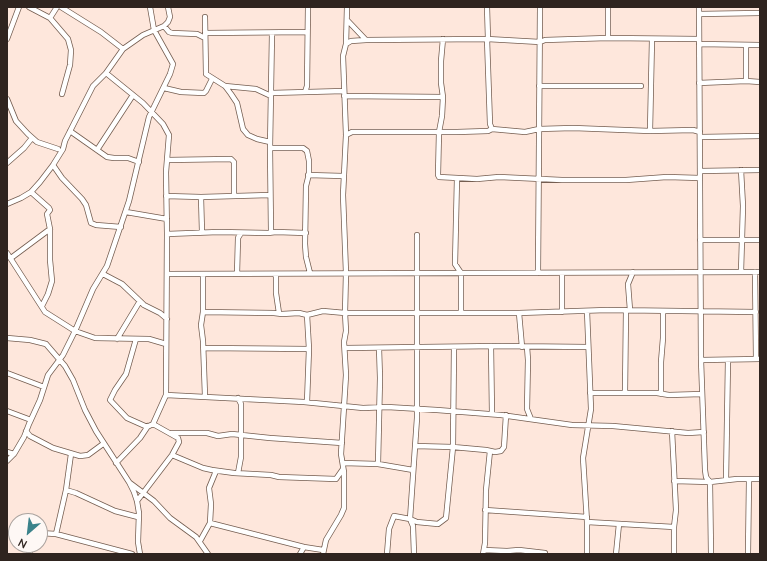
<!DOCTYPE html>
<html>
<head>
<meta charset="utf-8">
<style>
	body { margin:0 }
	#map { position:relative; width:767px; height:561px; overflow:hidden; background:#fee7dc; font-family:"Nunito Sans",sans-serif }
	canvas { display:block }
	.frame { position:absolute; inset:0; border:8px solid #2f241f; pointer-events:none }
	.north { position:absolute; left:8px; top:513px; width:40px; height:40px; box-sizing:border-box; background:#fef8f5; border:1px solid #aba39f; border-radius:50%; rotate:208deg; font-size:11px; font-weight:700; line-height:16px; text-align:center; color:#2f241f }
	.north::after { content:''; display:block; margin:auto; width:14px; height:18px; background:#3b838b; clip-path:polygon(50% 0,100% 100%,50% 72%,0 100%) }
</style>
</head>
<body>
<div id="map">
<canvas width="767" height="561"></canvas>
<div class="frame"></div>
<div class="north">N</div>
</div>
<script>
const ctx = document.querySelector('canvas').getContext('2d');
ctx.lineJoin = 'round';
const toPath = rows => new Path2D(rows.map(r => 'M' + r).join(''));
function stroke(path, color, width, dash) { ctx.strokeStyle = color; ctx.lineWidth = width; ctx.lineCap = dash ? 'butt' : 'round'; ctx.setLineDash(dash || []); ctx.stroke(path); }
const minor = toPath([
	[29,7,50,18,68,39,71,50,70,65,62,94],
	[61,7,101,32,123,49],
	[487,7,488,39],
	[699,7,701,360,705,470,706,477,710,482,711,554],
	[699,14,760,13],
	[205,17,206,74,225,86,231,94,237,103,243,129,248,135,257,139,270,142],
	[50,18,57,7],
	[347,20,366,40,487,39,540,42,545,40,608,38,699,39],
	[164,26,169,32,172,33,197,34,205,38],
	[205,33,307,32],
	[608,38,608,7],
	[7,39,19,7],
	[443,39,441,61,441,83,443,97,442,116,439,132,438,175,439,177,477,179,499,177,562,180,626,180,667,177,700,178],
	[487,39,490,124,492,129,525,132,539,129,573,128,650,131,693,130,700,132],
	[346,44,347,7],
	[699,44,760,45],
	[746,45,746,81],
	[106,73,143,103,163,124,169,135,166,172,167,234,166,395,153,424,178,438,179,442,172,455,137,501],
	[699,83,746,81,760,82],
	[225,86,256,89,271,96],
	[539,86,641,86],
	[164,88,181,92,204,93,206,91,212,79],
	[305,92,307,86,308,7],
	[271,93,344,91],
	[344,96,443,97],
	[7,99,16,121,28,134,37,142,58,149],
	[70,131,107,157,114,158,128,158,139,162],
	[650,131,652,39],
	[346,135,352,132,457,132,488,131,492,129],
	[700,137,760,136],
	[270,148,303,148,307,151,309,161,309,174,306,186,305,244,306,257,310,273],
	[97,150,133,95],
	[167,160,231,159,234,162,234,196],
	[7,163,24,148,32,138],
	[53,165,62,178,82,199,86,205,91,223,96,225,121,227],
	[741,170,743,206,741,272],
	[700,171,760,170],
	[308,175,343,176],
	[457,178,455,264,461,273,461,313],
	[31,192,49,208,50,210,47,214,50,229,50,260,52,281,48,294,42,306],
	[166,196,201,197,270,195],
	[201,197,202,232],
	[7,204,21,198,31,192,40,182,53,165,63,149,65,141,93,86,106,73,123,49,143,35,164,26,168,22,170,17,168,7],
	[126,212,167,219],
	[271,232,270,148,272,33],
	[167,234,219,232,268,233,276,232,306,233],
	[700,240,760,240],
	[7,253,45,312,75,331,95,338,149,339,166,344],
	[11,258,50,229],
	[755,272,756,359],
	[538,273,540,7],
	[562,273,562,312],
	[103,274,122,284,144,305,160,313,167,319],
	[167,274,760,272],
	[203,274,203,312,201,325,203,341,205,396],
	[237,274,238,238,241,233],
	[275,274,276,277,276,293,279,313],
	[630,310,628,284,633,272],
	[203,312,274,313,282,314,299,313,307,315,323,311,345,313,519,313,607,310,756,312],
	[519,313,522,347],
	[307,315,309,349,307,402],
	[7,338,30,340,46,344,65,366,73,380,85,410,96,431,129,482,134,492,137,501,139,513,138,542,140,554],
	[117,339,140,301],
	[136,339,126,374,115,390,110,400,127,418,145,426,147,427,153,424],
	[491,346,492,414],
	[527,347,528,360,527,409,531,419],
	[204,348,309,349],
	[345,348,498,346,588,347],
	[379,348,380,378,378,464,413,470],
	[701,360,760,359],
	[7,373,44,387],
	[590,393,657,393,669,395,702,394],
	[625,393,626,310],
	[661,394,661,362,663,338,663,311],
	[166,395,304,402,363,408,387,407,437,410,501,415,572,425,613,426,688,433,704,432],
	[7,411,31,420],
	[26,431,30,436,53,448,80,456,88,455,103,444],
	[672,431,676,510,674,527,674,554],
	[171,433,207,433,218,436,232,434,270,438,342,443],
	[415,446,453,447,486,450,495,452,501,451,504,447,506,415],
	[7,452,14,454],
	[172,455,203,468,212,470,234,473,271,475,279,477,336,479,343,469],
	[7,461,14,454,24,437,29,424,40,400,48,375,63,355,75,331,93,289,107,266,129,201,149,117,170,74,173,64,154,30,150,7],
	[116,463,140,438,148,426],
	[343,463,378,464],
	[238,473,241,457,241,404,238,398],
	[726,480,728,360],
	[674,481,710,482,737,479,760,479],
	[130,483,154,501,170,518,196,537,208,554],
	[66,490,76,493,115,511,138,517],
	[485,510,587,517],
	[410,519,417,522,438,524,446,518,453,447,454,347],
	[410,519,413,526,414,554],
	[587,522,674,527],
	[210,523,304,547,323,550],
	[40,533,56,534,132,554],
	[56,534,66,490,71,454],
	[200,541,210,523,211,504,209,488,216,471],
	[484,550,507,551,519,550,545,553],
	[29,554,32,545],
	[300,554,304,547],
	[323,554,326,540,341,515,344,508,344,472,341,454,346,375,344,342,346,331,345,313,346,273,343,195,346,135,343,56,346,44,351,41,366,40],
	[387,554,389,529,394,516,410,519,417,418,417,235],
	[483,554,485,543,486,490,490,451],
	[587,554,587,522,583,458,591,409,587,311],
	[616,554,619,524],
	[748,554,749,480]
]);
stroke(minor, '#745d50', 6);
stroke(minor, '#fff', 4.5);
</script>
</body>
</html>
